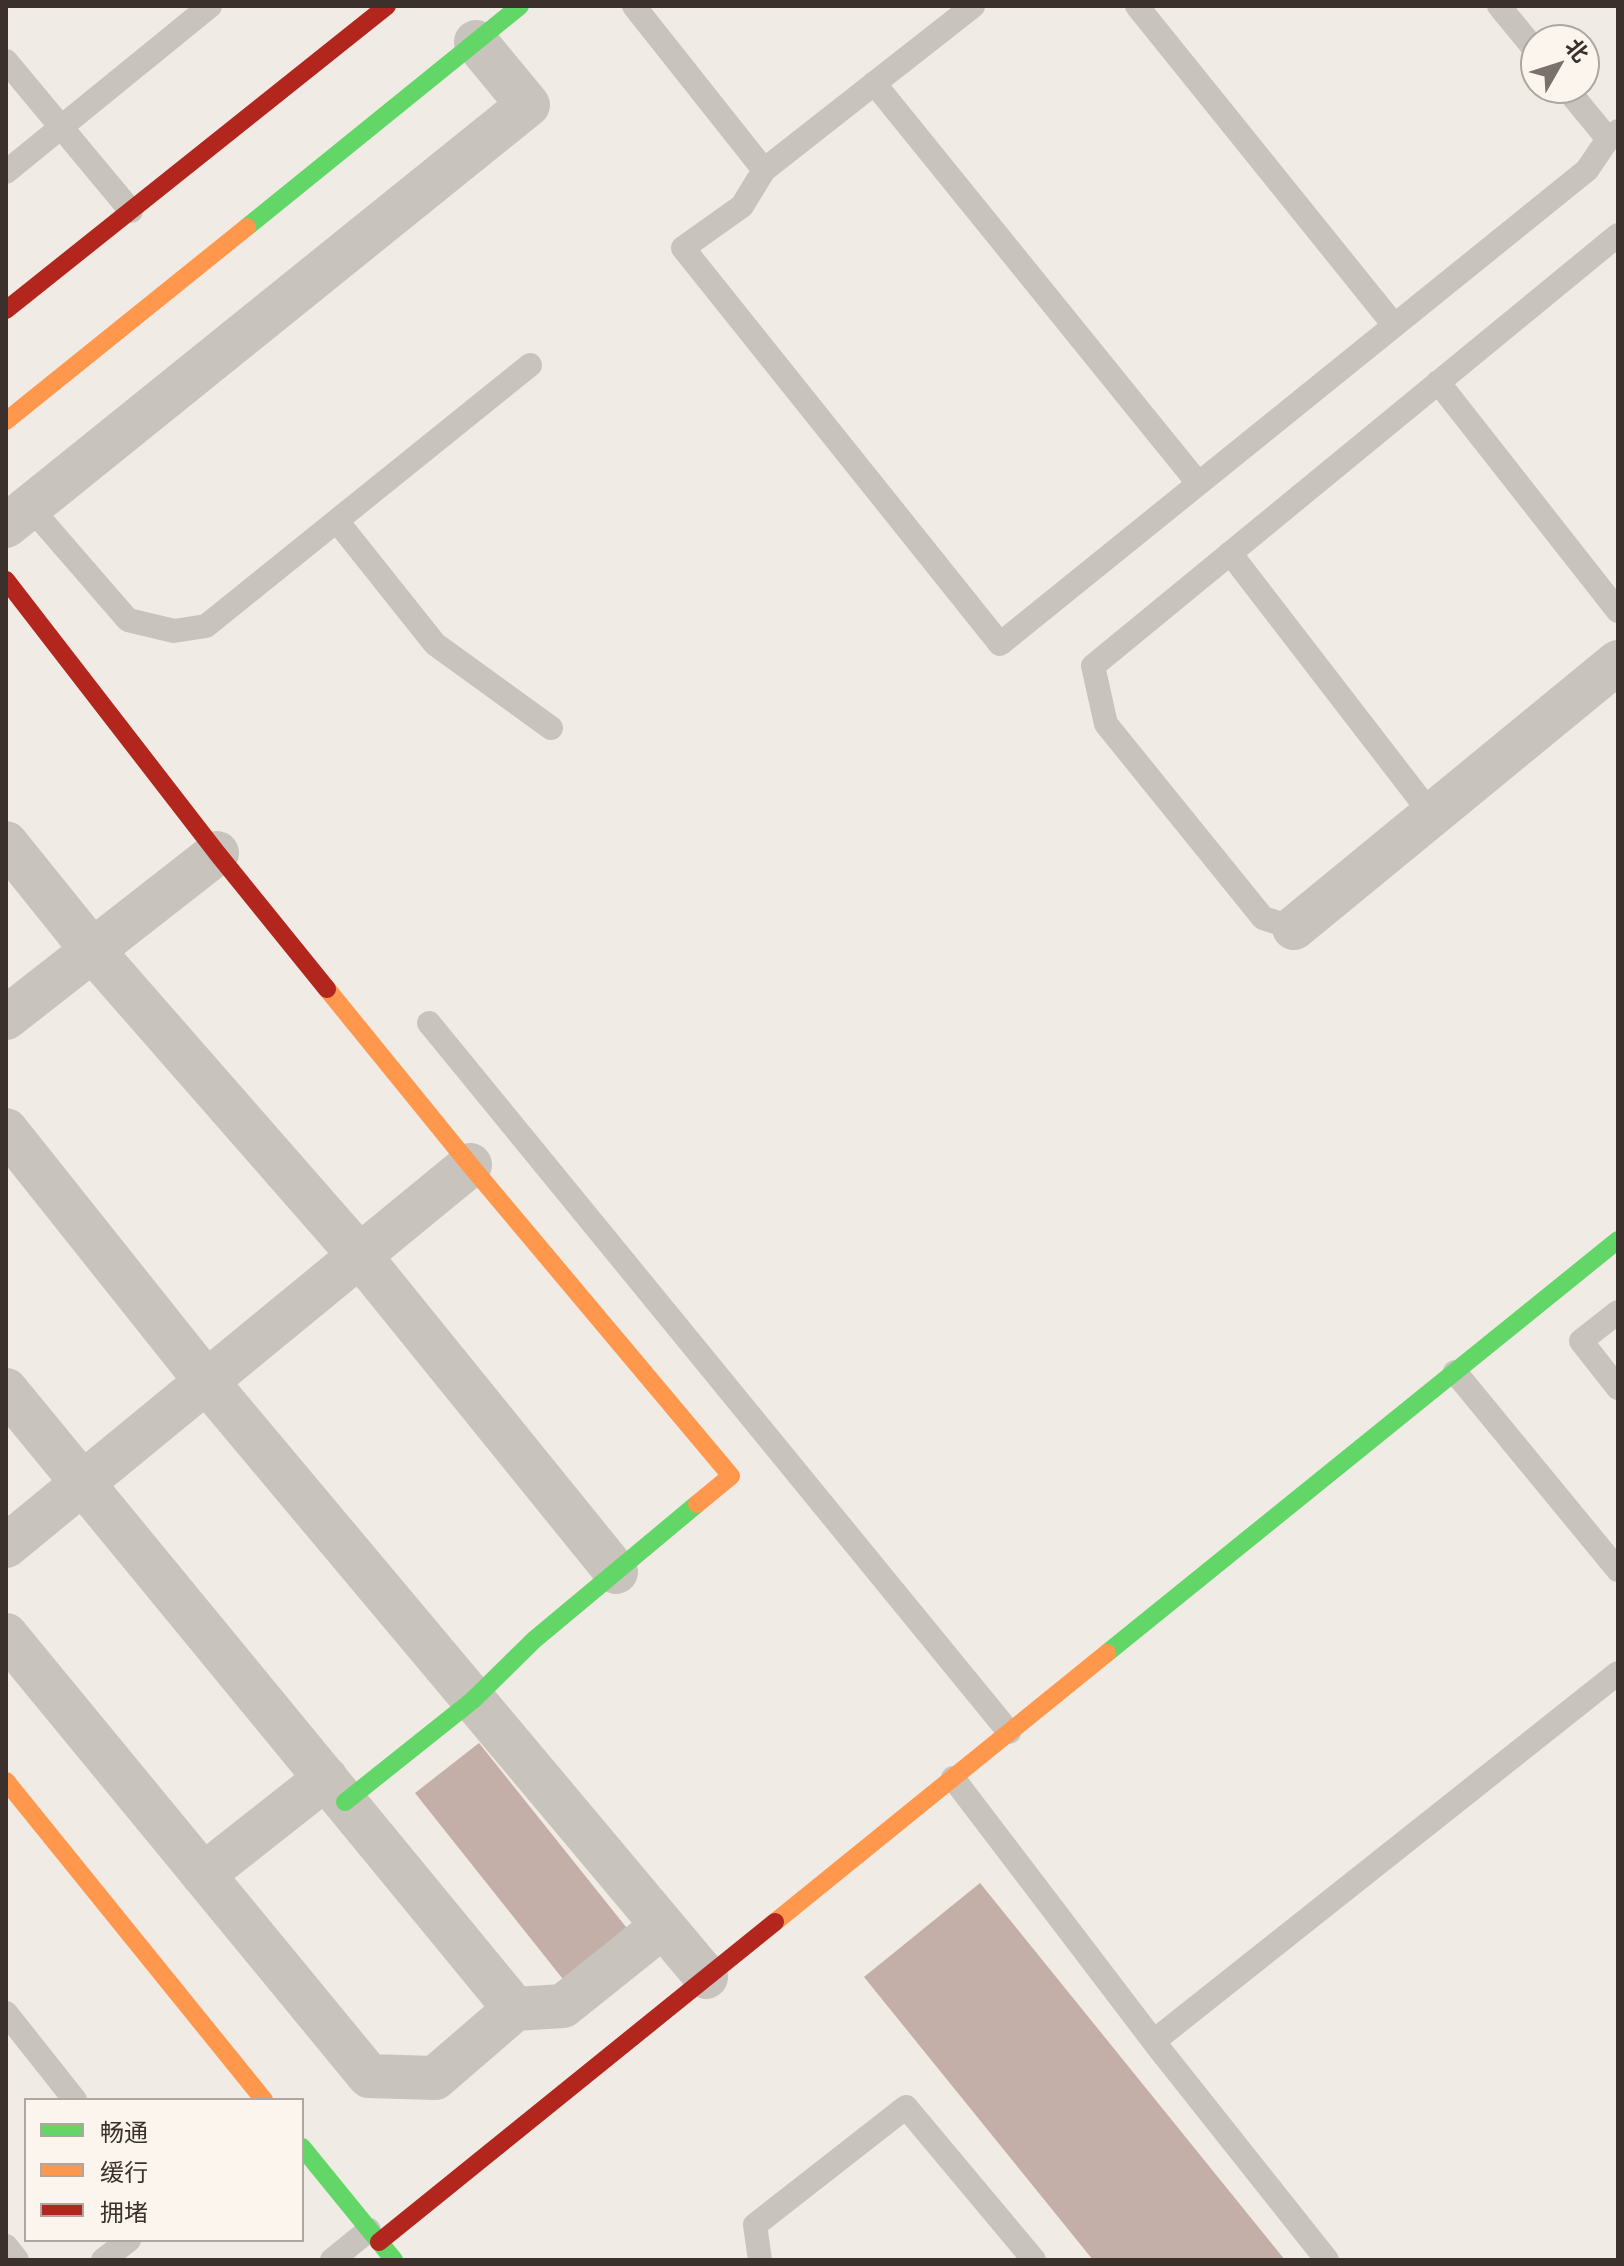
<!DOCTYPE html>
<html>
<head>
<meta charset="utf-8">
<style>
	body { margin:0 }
	#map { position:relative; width:1624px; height:2266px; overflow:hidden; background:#f0ebe5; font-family:Ubuntu,"Noto Sans SC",sans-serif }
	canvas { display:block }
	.frame { position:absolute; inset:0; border:8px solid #3b302b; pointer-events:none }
	.legend { position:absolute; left:24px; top:2098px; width:280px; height:144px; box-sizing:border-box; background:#fbf5ee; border:2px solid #aea6a0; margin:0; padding:10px 14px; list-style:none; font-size:24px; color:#3b302b }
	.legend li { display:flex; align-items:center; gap:16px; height:40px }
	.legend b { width:40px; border:2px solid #aea6a0 }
	.north { position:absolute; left:1520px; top:24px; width:80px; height:80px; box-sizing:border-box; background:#fbf5ee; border:2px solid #aea6a0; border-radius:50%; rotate:51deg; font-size:22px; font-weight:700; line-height:32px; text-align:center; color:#3b302b }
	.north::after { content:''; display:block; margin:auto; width:28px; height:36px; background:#7a716c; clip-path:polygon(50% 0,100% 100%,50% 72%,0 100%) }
</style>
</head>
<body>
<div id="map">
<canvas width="1624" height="2266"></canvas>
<div class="frame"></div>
<ul class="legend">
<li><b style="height:10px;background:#63d668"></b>畅通</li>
<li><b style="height:10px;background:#ff974d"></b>缓行</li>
<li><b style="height:10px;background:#b3261e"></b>拥堵</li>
</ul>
<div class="north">北</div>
</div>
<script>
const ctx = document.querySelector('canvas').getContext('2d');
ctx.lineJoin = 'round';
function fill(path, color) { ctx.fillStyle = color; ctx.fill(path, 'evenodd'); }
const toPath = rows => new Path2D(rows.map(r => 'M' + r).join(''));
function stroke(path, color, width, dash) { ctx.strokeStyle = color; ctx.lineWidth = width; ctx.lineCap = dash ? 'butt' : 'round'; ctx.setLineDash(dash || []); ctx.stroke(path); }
fill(toPath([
	[479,1743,630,1932,566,1983,415,1793],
	[980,1883,1285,2260,1093,2260,864,1977]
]), '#c3afa7');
stroke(toPath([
	[634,6,764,170,973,6],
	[1137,6,1394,325],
	[1499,6,1536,51],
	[6,61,131,211],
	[874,83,1198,483],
	[1566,88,1608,139,1618,131],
	[764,170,742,206,683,248,1000,644,1587,170,1608,139],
	[6,172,210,6],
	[1438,382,1618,611],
	[30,507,128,620,174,631,206,626,530,365],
	[337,521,435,644,551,728],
	[1230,553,1432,815],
	[1294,928,1263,918,1106,724,1093,666,1618,235],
	[429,1023,1009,1732],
	[1618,1312,1581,1341,1618,1388],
	[1455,1372,1618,1570],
	[953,1778,1161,2051,1327,2260],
	[6,2013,75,2100],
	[1154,2041,1618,1673],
	[6,2246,17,2260],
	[103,2260,129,2240],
	[332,2260,369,2230],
	[760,2260,755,2225,906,2107,1034,2260]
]), '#c9c3be', 24);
stroke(toPath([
	[6,526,528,105,476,42],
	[6,843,93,951,360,1256,616,1572],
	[1294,928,1618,662],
	[6,1018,217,853],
	[6,1130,206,1381,706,1977],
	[6,1390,515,2009,435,2078,369,2076,6,1635],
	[6,1546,470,1165],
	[203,1875,326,1778],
	[515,2009,563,2006,663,1926]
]), '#c9c3be', 44);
stroke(toPath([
	[247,227,520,6],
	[1107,1653,1618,1240],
	[345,1802,473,1700,534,1640,697,1504],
	[302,2147,394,2260]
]), '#63d668', 18);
stroke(toPath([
	[6,421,247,227],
	[327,989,470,1165,731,1476,697,1504],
	[6,1781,264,2100],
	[775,1922,1107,1653]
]), '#ff974d', 18);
stroke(toPath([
	[6,310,387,6],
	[6,580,217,853,327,989],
	[379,2242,775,1922]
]), '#b3261e', 18);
</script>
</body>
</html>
